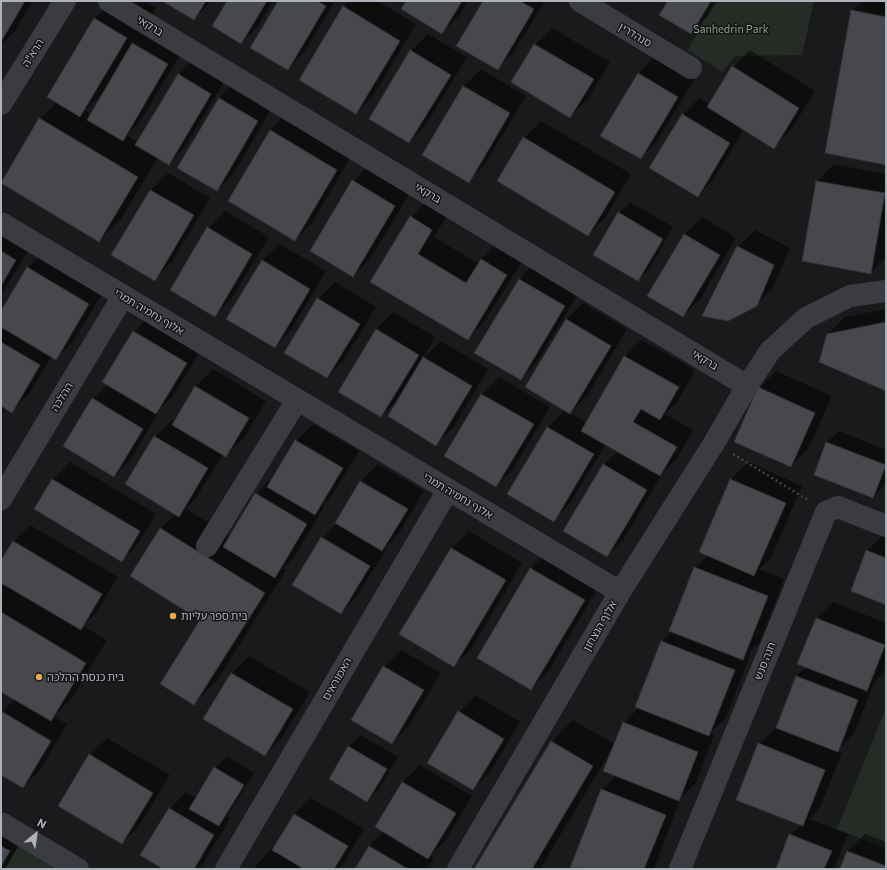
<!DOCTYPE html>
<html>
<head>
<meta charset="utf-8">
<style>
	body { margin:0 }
	#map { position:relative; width:887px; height:870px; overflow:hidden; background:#1a1a1c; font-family:Commissioner,sans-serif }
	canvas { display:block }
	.frame { position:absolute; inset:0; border:2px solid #aeb2ba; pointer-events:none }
	.north { position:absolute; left:16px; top:814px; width:40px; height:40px; -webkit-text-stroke:3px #151517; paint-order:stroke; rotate:29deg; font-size:11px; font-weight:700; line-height:16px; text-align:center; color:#aeb2ba }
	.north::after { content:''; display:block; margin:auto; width:14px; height:18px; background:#aeb2ba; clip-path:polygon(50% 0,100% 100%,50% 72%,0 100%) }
</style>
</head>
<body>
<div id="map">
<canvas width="887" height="870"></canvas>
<div class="frame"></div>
<div class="north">N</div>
</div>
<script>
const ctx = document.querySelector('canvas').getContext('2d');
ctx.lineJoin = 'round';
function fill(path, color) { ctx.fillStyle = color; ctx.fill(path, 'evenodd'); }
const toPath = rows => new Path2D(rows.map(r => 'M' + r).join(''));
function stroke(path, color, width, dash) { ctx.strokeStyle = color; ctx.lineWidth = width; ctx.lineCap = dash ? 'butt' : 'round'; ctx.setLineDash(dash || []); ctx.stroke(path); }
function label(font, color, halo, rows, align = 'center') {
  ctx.font = font + ' Commissioner,"Noto Sans Hebrew",sans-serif'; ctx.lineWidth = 3; ctx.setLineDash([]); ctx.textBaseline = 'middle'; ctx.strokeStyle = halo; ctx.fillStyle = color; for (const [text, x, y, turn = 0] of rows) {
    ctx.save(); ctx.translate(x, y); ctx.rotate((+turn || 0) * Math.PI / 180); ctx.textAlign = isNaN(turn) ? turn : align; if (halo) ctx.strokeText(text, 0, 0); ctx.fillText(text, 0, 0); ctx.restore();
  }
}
fill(toPath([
	[714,1,814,1,802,55,735,56,722,72,688,50],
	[886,708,886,849,837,829],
	[21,841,69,869,4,869]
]), '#242c25');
fill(toPath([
	[1,1,33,1,15,31,1,45],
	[112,1,145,1,156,8,138,37,150,26,185,47,139,123,127,135,138,142,178,75,195,58,227,77,185,147,168,164,158,157,121,219,99,241,40,119,57,102,94,19],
	[104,92,91,114,85,110],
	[164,1,211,1,194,19],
	[228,1,273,1,258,26,241,43],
	[279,1,335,1,304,52,288,69],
	[349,1,378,1,416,24,373,96,356,113,343,7],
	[407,1,468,1,459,16,442,33],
	[484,1,545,1,514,52,497,69],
	[669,1,717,1,708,16,691,33],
	[862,1,886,1,886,164,852,11],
	[552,28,610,62,587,100,570,117,513,82,535,45],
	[428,34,467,57,426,125,409,142,411,51],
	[750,50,815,91,791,130,774,147,744,129,714,179,697,196,683,115,699,98,710,104,733,67],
	[655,56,694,80,657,141,640,158,602,135,639,73],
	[481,69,526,96,485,164,469,181,423,154,464,86],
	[236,81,274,104,234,173,217,190,179,167,219,98],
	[287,113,353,153,312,223,295,240,229,200,270,130],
	[541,121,631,174,605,218,588,235,524,138],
	[370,164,412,189,370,259,353,276,353,181],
	[834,164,886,174,886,257,870,273,817,181],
	[168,173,210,198,171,263,154,280,112,255,151,190],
	[428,200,449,213,434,237,479,264,481,259,498,243,524,258,484,322,467,339,372,282,411,217],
	[630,202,673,227,649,269,638,280,619,213],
	[225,211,269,237,232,298,215,315,208,228],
	[702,217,736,238,700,299,683,316,648,296,685,234],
	[1,224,33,243,1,295],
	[755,230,790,248,773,288,756,305,738,247],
	[279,244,326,271,291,330,275,347,262,261],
	[45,251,106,287,73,342,56,358,52,356,29,394,12,411,6,408,1,416,1,313,28,268],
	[536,262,581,289,537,362,521,379,476,352,519,279],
	[335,282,376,307,344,360,327,377,318,299],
	[583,303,627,329,587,396,570,413,587,423,624,357,641,340,695,370,677,402,665,414,693,430,677,458,663,472,624,539,607,556,565,531,604,464,618,451,606,444,570,503,554,520,509,494,548,427,565,410,566,320],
	[886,309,886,390,828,334,845,317],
	[393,312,435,337,424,357,441,341,488,369,453,428,436,444,398,400,381,416,339,391,376,329],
	[150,315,203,346,173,396,158,411,159,411,131,459,114,476,93,399,108,384,134,332],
	[213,369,266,401,243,439,226,456,223,454,196,498,186,509,230,536,256,494,273,477,274,478,296,441,313,424,359,451,331,497,322,506,324,507,292,560,283,569,286,570,216,682,194,704,201,619,161,528,176,513,155,437,172,420,175,422,196,386],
	[776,371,832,396,808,449,791,466,759,388],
	[499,377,550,407,513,469,496,486,445,456,482,394],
	[839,431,886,450,886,480,884,485,873,497,815,474,827,442],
	[70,462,156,514,138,544,122,561,35,509,53,479],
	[748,462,802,486,771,558,759,569,784,579,760,642,749,652,751,653,726,718,710,733,714,735,696,783,681,797,654,869,575,869,572,868,602,790,616,775,614,745,540,869,476,869,551,742,573,720,615,744,624,723,639,707,636,706,662,641,672,631,695,568,708,555,700,551,731,479],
	[378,464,424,491,399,533,385,548,386,549,357,596,340,613,322,538,337,523,361,481],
	[30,525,118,577,97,612,83,626,107,640,72,698,54,716,67,724,40,770,23,787,1,774,1,713,15,699,1,691,1,562,13,542],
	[469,531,522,563,471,649,454,665,400,634,452,548],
	[884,534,886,535,886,604,867,551],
	[548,551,601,583,548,672,531,689,478,657,531,568],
	[833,602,886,623,886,667,883,673,874,683,854,734,837,751,842,753,820,808,809,819,848,834,834,869,777,869,790,835,801,824,759,744,777,727,797,676,806,667,816,619],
	[401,650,441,673,409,726,392,743,384,667],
	[249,656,310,692,282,738,265,755,205,719,232,673],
	[476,695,520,722,490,772,473,789,429,762,459,712],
	[361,735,398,757,378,790,367,801,330,779,349,746],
	[107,738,170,775,139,826,122,843,90,755],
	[227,756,254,773,227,816,230,818,203,864,198,869,165,869,170,809,186,792,197,798,215,768],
	[420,765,472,796,445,841,430,856,434,858,427,869,356,869,369,846,384,831,376,827,403,782],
	[311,798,364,829,343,864,338,869,253,869,272,848,274,849,294,814],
	[1,819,26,834,5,869,1,869],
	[865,834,886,842,886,869,841,869,848,851]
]), '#0007');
const building = toPath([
	[1,1,25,1,1,42,1,1],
	[162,1,206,1,194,20,162,1],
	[227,1,267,1,241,44,212,26,227,1],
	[278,1,317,1,326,6,288,70,250,48,278,1],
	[406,1,462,1,442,34,401,9,406,1],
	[483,1,520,1,534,9,498,70,456,46,483,1],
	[668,1,711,1,691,34,659,15,668,1],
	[343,6,400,41,356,114,299,80,343,6],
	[851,10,886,17,886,165,825,153,851,10],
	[94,18,127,38,80,117,47,97,94,18],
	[132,43,168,64,123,141,87,120,132,43],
	[534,44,594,79,570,118,511,82,534,44],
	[410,50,451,75,409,143,369,119,410,50],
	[732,66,799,108,774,149,707,107,732,66],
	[638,73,678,97,641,159,600,136,638,73],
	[178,74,211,94,169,165,135,145,178,74],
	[463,86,510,113,469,183,422,155,463,86],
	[219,98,258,121,217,191,177,168,219,98],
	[682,114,730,143,698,197,649,168,682,114],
	[39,118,138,177,99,242,1,183,39,118],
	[270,130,337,170,295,241,228,201,270,130],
	[523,137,615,192,588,236,497,181,523,137],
	[352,180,395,206,353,277,310,251,352,180],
	[816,181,885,193,871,274,802,261,816,181],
	[150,190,194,215,155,281,111,255,150,190],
	[618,212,663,239,638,281,593,255,618,212],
	[410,216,432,230,418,254,466,283,481,259,507,275,468,340,370,282,410,216],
	[207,227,252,254,215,317,170,290,207,227],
	[684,234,720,255,683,317,647,296,684,234],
	[737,246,774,265,757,306,728,321,702,316,737,246],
	[1,251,16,260,1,286,1,251],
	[262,260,310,289,275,348,226,319,262,260],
	[27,267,89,304,56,360,1,327,1,311,27,267],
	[519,279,565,306,521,380,474,353,519,279],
	[317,298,360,324,327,378,284,353,317,298],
	[566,319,611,346,570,414,525,387,566,319],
	[886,322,886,391,819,362,827,334,886,322],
	[376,329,419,355,381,417,338,392,376,329],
	[133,331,187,363,156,414,102,382,133,331],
	[1,342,40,365,12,413,1,406,1,342],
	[624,356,679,387,660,420,641,409,633,422,677,447,660,476,581,431,624,356],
	[423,357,472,386,436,446,388,416,423,357],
	[195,386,249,418,226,457,172,425,195,386],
	[758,387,815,413,791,467,734,442,758,387],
	[481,394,534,424,496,487,444,456,481,394],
	[92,398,143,429,114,477,63,446,92,398],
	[547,427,594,454,554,522,507,494,547,427],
	[154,436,208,468,179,517,125,484,154,436],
	[295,440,343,468,315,515,267,487,295,440],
	[826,442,886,465,873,498,814,475,826,442],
	[603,464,647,490,607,557,563,531,603,464],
	[52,479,140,531,122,562,34,509,52,479],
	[730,479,786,503,754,576,699,552,730,479],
	[360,481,408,509,382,551,335,523,360,481],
	[255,493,307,524,275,578,223,547,255,493],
	[160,528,265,593,194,705,160,684,200,620,130,576,160,528],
	[321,537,370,566,341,614,292,585,321,537],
	[13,541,102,594,81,630,1,583,1,560,13,541],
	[451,548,506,580,454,667,399,634,451,548],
	[866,550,886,558,886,605,851,591,866,550],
	[694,567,768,596,743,660,669,631,694,567],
	[530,568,585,600,531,690,477,658,530,568],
	[1,612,86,663,51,721,1,692,1,612],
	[816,618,885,645,867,691,797,664,816,618],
	[661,641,735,670,709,736,635,707,661,641],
	[383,666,424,690,392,744,351,720,383,666],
	[231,673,293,709,265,756,203,719,231,673],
	[796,676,858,700,838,752,776,728,796,676],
	[1,711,51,741,23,788,1,775,1,711],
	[458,711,504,739,473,790,427,763,458,711],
	[623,722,698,752,679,801,603,771,623,722],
	[551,741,593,766,532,869,474,869,551,741],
	[758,743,825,770,803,826,736,800,758,743],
	[348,746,387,769,367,802,329,779,348,746],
	[89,754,153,793,122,844,58,806,89,754],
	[214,767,244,785,219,826,189,809,214,767],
	[402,782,456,813,428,859,375,827,402,782],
	[601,789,666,815,644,869,570,868,601,789],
	[169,808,214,835,194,869,163,869,140,855,169,808],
	[294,814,348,846,334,869,304,869,272,850,294,814],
	[789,834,832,851,824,869,776,869,789,834],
	[1,846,10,851,1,866,1,846],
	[369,846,408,869,355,869,369,846],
	[847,851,886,866,886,869,840,869,847,851]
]);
fill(building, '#47484c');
stroke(building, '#343438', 1);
stroke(toPath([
	[733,454,808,500]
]), '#414348', 2.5, [2, 3]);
stroke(toPath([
	[109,1,747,386],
	[580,1,691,68],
	[1,104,65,1],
	[1,223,620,592],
	[1,499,123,296],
	[207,546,297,400],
	[1,823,78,869],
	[226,869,448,490],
	[458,869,620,592,714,443,747,386,770,351,806,318,850,296,886,291],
	[680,869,826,512,838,507,886,526]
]), '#3b3c41', 22);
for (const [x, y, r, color] of [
	[173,616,4,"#e2ab4c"],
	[39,677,4,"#e2ab4c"]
]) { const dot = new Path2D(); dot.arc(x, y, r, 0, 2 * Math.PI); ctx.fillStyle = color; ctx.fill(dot); stroke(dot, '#151517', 1.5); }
label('11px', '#aeb2ba', '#151517', [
	["ברקאי",150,26,31],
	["סנהדרין",635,35,31],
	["הרא\"ה",33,53,-58],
	["ברקאי",428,193,31],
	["אלוף נחמיה תמרי",149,312,31],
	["ברקאי",705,360,31],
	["ההלכה",62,397,-59],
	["אלוף נחמיה תמרי",458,496,31],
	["אלוף הנצחון",600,626,-60],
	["חנה סנש",765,661,-68],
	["האמוראים",337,679,-60]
]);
label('11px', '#87a388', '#151517', [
	["Sanhedrin Park",731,29]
]);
label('11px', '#aeb2ba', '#151517', [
	["בית ספר עליות",181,616],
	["בית כנסת ההלכה",47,677]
], 'left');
</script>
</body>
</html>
